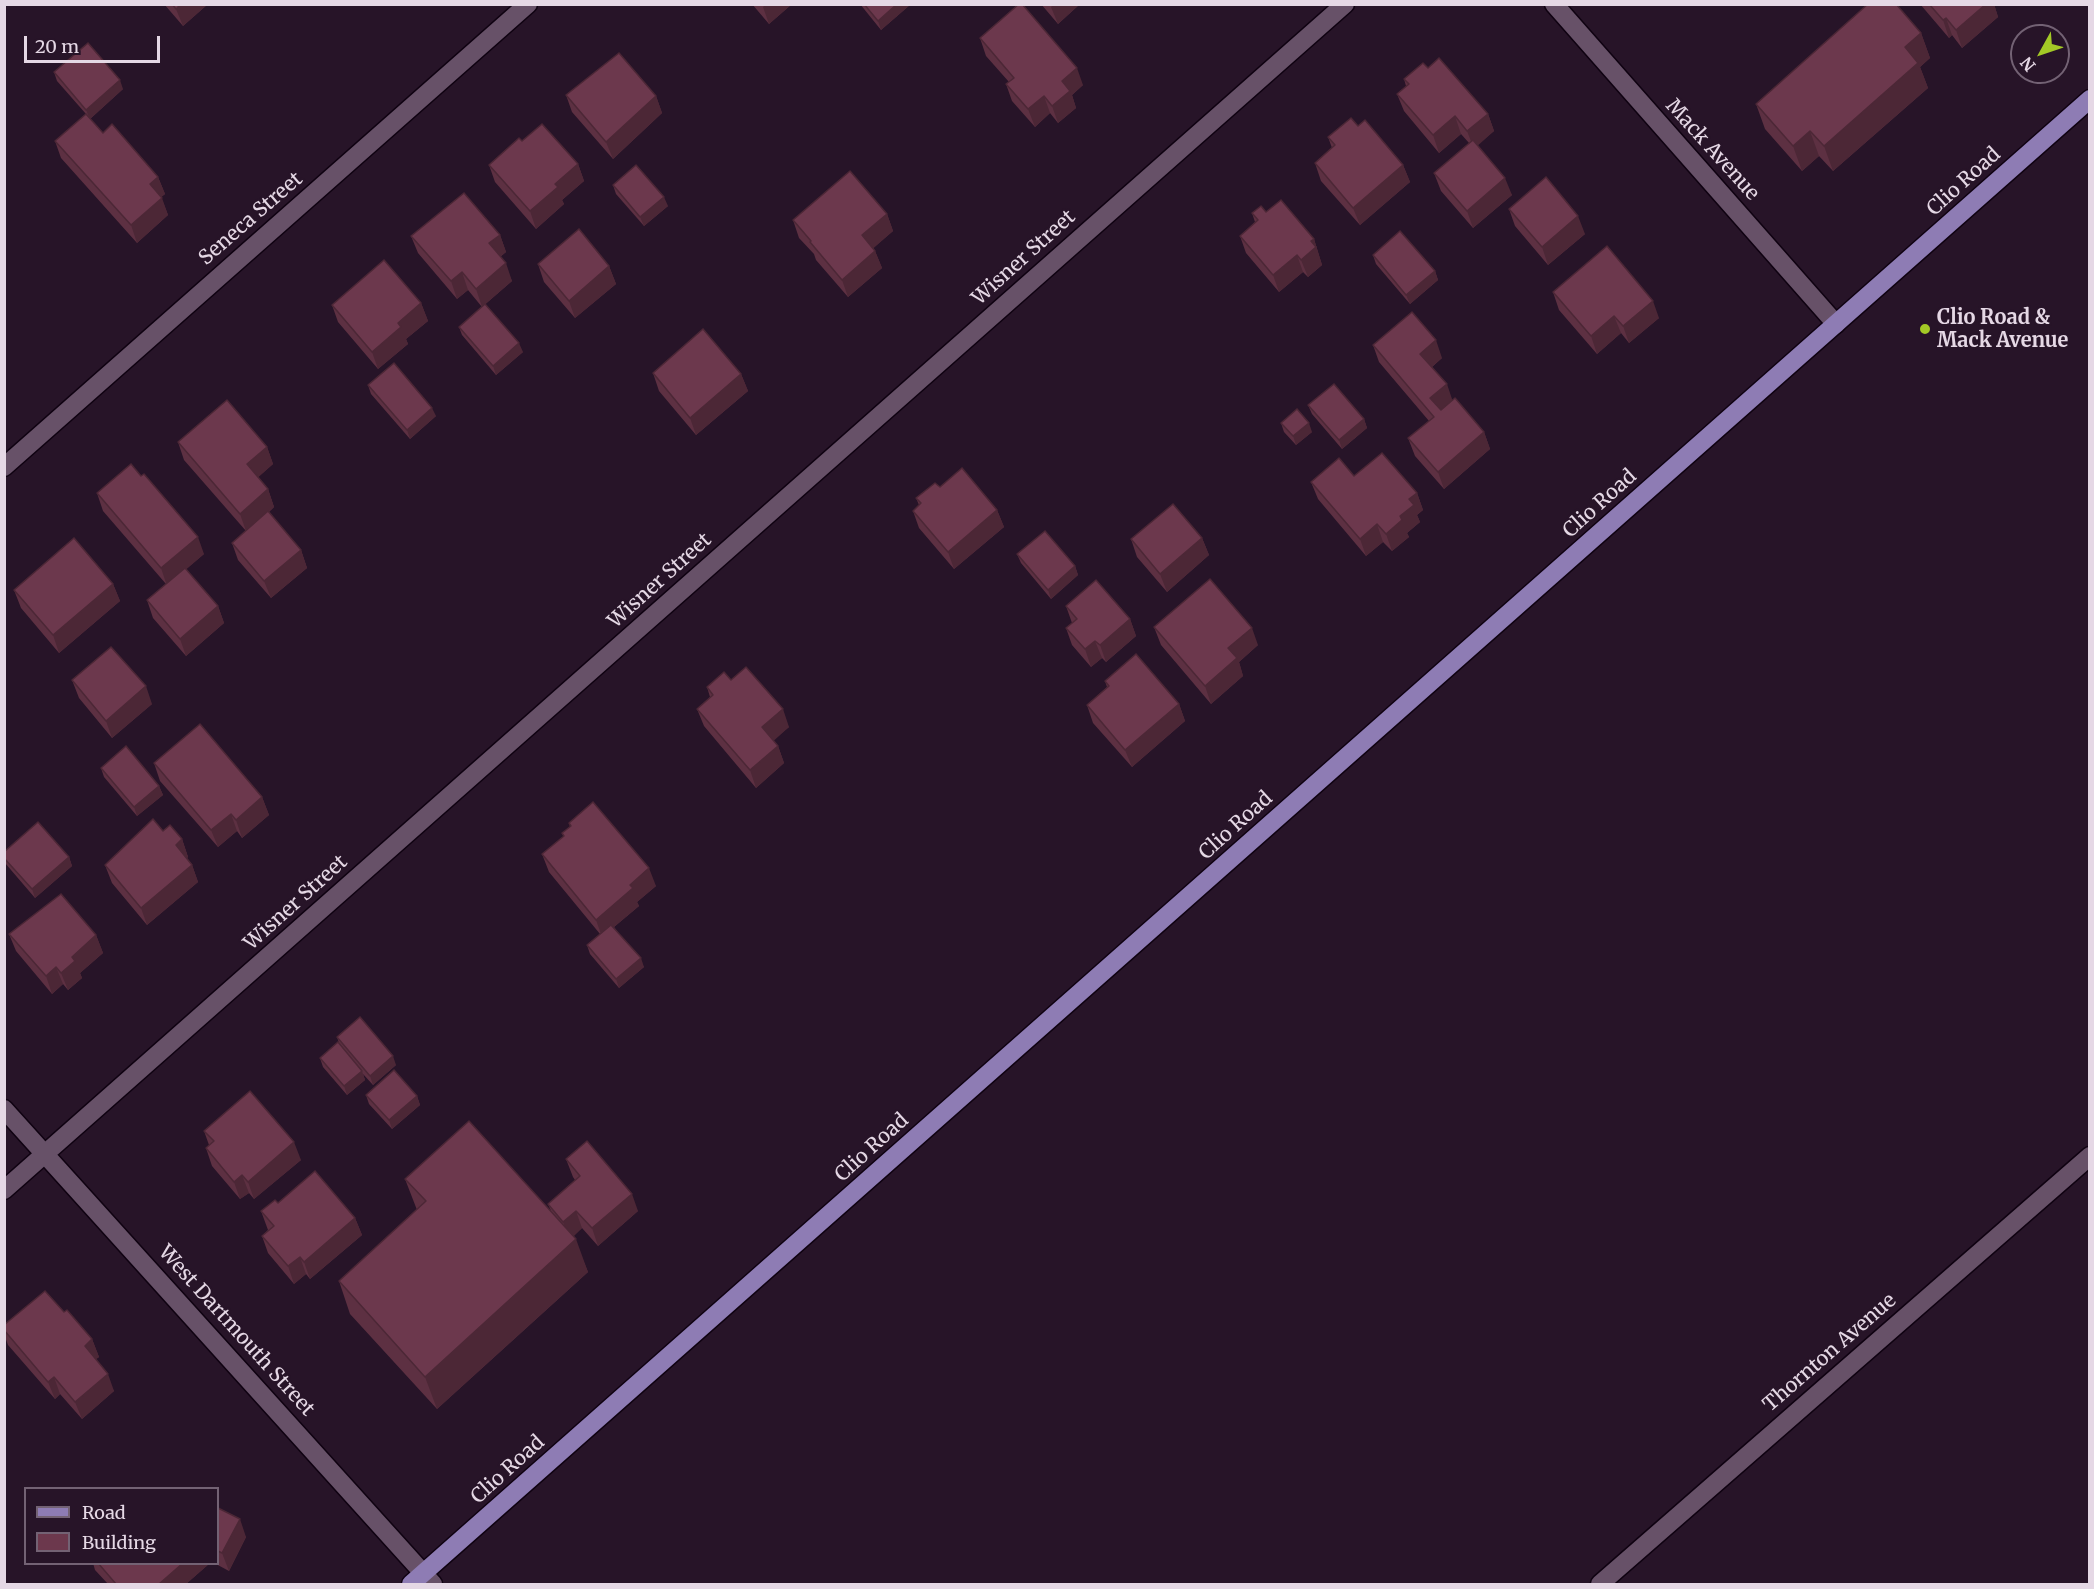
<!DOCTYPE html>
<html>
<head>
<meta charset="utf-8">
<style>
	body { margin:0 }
	#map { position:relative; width:2094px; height:1589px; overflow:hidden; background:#271428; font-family:Merriweather,serif }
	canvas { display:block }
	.frame { position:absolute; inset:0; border:6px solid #e5d8e5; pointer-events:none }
	.legend { position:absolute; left:24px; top:1487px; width:195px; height:78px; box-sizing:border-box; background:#271428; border:2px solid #736274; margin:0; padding:8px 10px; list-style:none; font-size:18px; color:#e5d8e5 }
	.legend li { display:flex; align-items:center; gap:12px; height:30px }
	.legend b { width:30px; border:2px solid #736274 }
	.north { position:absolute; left:2010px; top:24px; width:60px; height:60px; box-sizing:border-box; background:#271428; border:2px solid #736274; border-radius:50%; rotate:230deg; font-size:16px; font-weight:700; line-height:24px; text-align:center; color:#e5d8e5 }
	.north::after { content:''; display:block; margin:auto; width:21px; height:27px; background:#a3c926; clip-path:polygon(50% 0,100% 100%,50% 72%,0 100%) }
	.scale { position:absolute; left:24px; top:36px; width:136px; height:27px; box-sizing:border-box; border:3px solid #e5d8e5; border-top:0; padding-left:8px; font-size:18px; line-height:21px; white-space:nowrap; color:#e5d8e5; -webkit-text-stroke:4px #271428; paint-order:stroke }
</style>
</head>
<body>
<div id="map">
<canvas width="2094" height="1589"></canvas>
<div class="frame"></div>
<ul class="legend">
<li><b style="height:8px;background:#8e7cb4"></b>Road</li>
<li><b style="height:16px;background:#6c384d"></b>Building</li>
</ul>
<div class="north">N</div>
<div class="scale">20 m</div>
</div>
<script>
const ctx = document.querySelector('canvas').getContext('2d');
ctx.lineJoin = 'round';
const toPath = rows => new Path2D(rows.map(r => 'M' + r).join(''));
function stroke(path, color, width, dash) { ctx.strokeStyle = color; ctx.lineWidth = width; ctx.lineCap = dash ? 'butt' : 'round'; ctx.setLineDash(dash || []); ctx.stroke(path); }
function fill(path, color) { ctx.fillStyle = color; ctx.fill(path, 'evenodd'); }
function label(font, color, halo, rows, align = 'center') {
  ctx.font = font + ' Merriweather,serif'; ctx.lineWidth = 4.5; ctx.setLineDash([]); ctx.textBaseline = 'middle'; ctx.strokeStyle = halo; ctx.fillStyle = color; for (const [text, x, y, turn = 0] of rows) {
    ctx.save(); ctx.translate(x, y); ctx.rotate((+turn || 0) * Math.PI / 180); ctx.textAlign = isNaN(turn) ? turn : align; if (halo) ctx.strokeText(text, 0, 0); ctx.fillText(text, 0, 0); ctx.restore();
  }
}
const minor = toPath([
	[1554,4,1836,324],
	[4,467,528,4],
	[4,1109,433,1584],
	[4,1190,1345,4],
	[1600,1584,2090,1156]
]);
const major = toPath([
	[411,1584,2090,99]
]);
stroke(minor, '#0f0211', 21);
stroke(major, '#0f0211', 21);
stroke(minor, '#675168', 18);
stroke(major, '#8e7cb4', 18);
fill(toPath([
	[164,4,208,4,183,26],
	[752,4,792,4,769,24],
	[860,4,911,4,881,30],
	[1041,4,1080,4,1058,24],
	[1920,4,1994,4,1998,17,1962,48,1952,35,1949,38],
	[1921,33,1930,58,1920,67,1928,88,1833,171,1819,156,1802,171,1765,129,1756,104],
	[980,38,1083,85,1072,95,1076,108,1058,123,1050,113,1035,127,1012,101,1006,84,1009,82,986,56],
	[1428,68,1488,114,1494,131,1477,145,1512,195,1473,228,1441,191,1434,173,1469,143,1461,134,1439,153,1404,111,1397,94,1406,86,1404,79],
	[54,72,123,89,90,119,103,133,158,177,165,194,161,197,168,215,137,243,61,158,55,141,86,114,57,81],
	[566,95,656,96,662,113,613,159,572,112],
	[1358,126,1403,165,1410,182,1360,225,1321,181,1315,163,1332,148,1328,137],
	[522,141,578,164,584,181,562,200,564,204,536,229,495,182,489,165],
	[613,185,668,206,644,226,616,194],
	[1509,209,1585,234,1548,265,1515,226],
	[1266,212,1314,239,1322,265,1308,277,1303,272,1279,292,1246,253,1240,236,1255,222,1252,213],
	[887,214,893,231,873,248,875,251,882,268,848,297,816,260,814,254,799,238,793,220],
	[500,235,506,252,500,257,512,281,482,307,468,290,457,299,418,253,411,236],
	[1373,255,1435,271,1438,280,1410,304,1376,264],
	[538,264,609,266,616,284,575,318,544,282],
	[1553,292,1659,318,1629,343,1621,333,1597,354,1559,310],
	[421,303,428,321,406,339,408,344,378,369,338,322,332,305],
	[459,327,523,352,496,375,462,335],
	[1373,345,1442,358,1432,367,1452,400,1484,432,1490,449,1444,489,1415,456,1408,438,1429,421,1379,362],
	[653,373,741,374,748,391,696,435,659,391],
	[368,385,436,416,410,439,371,394],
	[1308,405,1364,419,1367,428,1342,449,1312,414],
	[1281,423,1312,432,1296,445,1284,432],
	[178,442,267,447,273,464,258,477,268,489,274,507,269,512,301,550,307,568,271,598,238,560,232,543,246,531,184,460],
	[1354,476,1417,493,1423,510,1417,515,1420,522,1407,533,1409,537,1392,551,1383,542,1366,556,1318,499,1311,482],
	[940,487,997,510,1004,527,954,569,919,528,913,511,919,505,916,498],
	[97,493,204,554,186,569,218,606,224,623,186,656,153,618,147,600,166,584,103,511],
	[1202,538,1209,555,1167,592,1137,557,1131,539],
	[1017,554,1075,566,1078,575,1051,599,1021,563],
	[113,584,120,601,59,653,21,608,14,590],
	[1066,606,1130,619,1136,636,1106,662,1102,658,1091,667,1072,645,1066,628,1072,623],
	[1154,627,1258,645,1239,662,1243,676,1211,704,1161,645],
	[72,680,152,704,112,738,79,698],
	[731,680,789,727,773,740,778,746,784,763,756,788,704,726,697,709,710,697,707,687],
	[1105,681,1179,704,1185,721,1132,767,1093,723,1087,705,1107,687],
	[154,763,262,797,269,815,242,838,237,831,218,847,160,781],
	[101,768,159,786,163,795,137,816,104,777],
	[569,823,656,886,637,902,639,906,614,927,644,967,619,988,590,954,587,945,600,934,549,872,542,854,564,836,562,833,570,827],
	[163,831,182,839,188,857,187,858,192,865,198,882,147,925,112,883,105,865],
	[4,852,69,857,72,866,35,898,5,863],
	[9,934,96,935,103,953,80,973,82,978,68,990,63,984,52,994,16,951],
	[337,1037,396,1065,373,1085,363,1074,365,1080,347,1095,323,1067,320,1058,339,1043],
	[366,1095,417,1096,420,1105,392,1129,369,1104],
	[204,1131,301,1160,254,1199,249,1193,240,1199,212,1166,206,1148,209,1145],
	[566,1159,638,1211,598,1246,582,1228,573,1236,588,1272,437,1409,350,1314,339,1281,417,1210,405,1179,551,1211,548,1204,575,1180,573,1177],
	[261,1211,355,1218,362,1235,310,1279,306,1274,294,1284,268,1253,262,1236,268,1230],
	[64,1312,92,1339,99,1357,96,1359,114,1391,82,1419,60,1394,55,1399,8,1345,4,1334,4,1325],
	[218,1508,246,1537,229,1571,214,1563,218,1563],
	[93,1563,210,1563,186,1584,108,1584,95,1570]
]), '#5d3042');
fill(toPath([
	[181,4,208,4,183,26,176,9],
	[766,4,792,4,769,24,763,7],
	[897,4,911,4,881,30,878,21],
	[1054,4,1080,4,1058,24,1051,7],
	[1986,4,1994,4,1998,17,1962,48,1956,30],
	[1946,18,1952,35,1949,38,1943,20],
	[1921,33,1930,58,1920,67,1928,88,1833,171,1824,146,1905,47],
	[1077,68,1083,85,1072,95,1076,108,1058,123,1052,106,1062,81],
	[120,80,123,89,90,119,86,110],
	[656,96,662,113,613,159,606,142],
	[1044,96,1050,113,1035,127,1028,109],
	[1488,114,1494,131,1474,149,1467,131],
	[1455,116,1461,134,1439,153,1433,135],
	[1810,131,1819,156,1802,171,1793,146],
	[578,164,584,181,562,200,564,204,536,229,530,211,555,184],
	[1403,165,1410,182,1360,225,1353,208],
	[158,177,165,194,157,201,150,184],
	[1505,178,1512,195,1473,228,1467,211],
	[664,197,668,206,644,226,640,217],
	[162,198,168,215,137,243,131,225],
	[887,214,893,231,868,253,862,235],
	[1578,216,1585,234,1548,265,1542,247],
	[500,235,506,252,495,261,489,243],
	[1314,239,1322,265,1308,277,1301,260,1311,241],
	[875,251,882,268,848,297,842,280],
	[1297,255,1303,272,1279,292,1273,275],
	[506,263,512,281,482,307,476,289],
	[609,266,616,284,575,318,569,301],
	[1435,271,1438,280,1410,304,1406,295],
	[462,272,468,290,457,299,451,281],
	[1653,301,1659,318,1629,343,1623,326],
	[421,303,428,321,406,339,408,344,378,369,372,352,398,323],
	[1614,316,1621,333,1597,354,1591,336],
	[1436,340,1442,358,1427,371,1420,354],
	[519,343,523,352,496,375,493,366],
	[741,374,748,391,696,435,690,418],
	[1447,384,1453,402,1437,415,1430,398],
	[432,408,436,416,410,439,407,430],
	[1364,419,1367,428,1342,449,1339,440],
	[1309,423,1312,432,1296,445,1293,436],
	[1484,432,1490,449,1444,489,1438,472],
	[267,447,273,464,253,482,247,464],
	[268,489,274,507,246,531,240,514],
	[1417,493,1423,510,1417,515,1420,522,1407,533,1409,537,1392,551,1386,534,1400,516,1409,499],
	[997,510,1004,527,954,569,948,552],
	[1377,524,1383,542,1366,556,1360,539],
	[198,537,204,554,167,586,161,568],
	[1202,538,1209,555,1167,592,1160,574],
	[301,550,307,568,271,598,264,581],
	[1075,566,1078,575,1051,599,1048,590],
	[113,584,120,601,59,653,53,635],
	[218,606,224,623,186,656,180,639],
	[1130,619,1136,636,1106,662,1100,645],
	[1252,628,1258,645,1239,662,1243,676,1211,704,1205,686,1228,648],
	[1095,641,1102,658,1091,667,1085,649],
	[146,686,152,704,112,738,106,721],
	[1179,704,1185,721,1132,767,1125,750],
	[783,709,789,727,769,745,762,727],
	[778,746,784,763,756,788,750,770],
	[159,786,163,795,137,816,134,807],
	[262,797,269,815,242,838,236,820],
	[231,814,237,831,218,847,211,830],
	[182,839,188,857,182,863,176,845],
	[69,857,72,866,35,898,32,889],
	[192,865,198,882,147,925,141,908],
	[649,868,656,886,637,902,639,906,602,937,596,920,630,885],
	[96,935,103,953,80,973,82,978,68,990,61,973,72,957],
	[641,958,644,967,619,988,616,979],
	[56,967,63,984,52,994,46,976],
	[393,1056,396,1065,373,1085,370,1076],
	[362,1071,365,1080,347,1095,344,1086],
	[417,1096,420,1105,392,1129,389,1120],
	[294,1142,301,1160,254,1199,248,1182],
	[242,1175,249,1193,240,1199,234,1182],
	[632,1194,638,1211,598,1246,592,1228],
	[576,1211,582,1228,570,1240,563,1222],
	[355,1218,362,1235,310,1279,304,1262],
	[576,1239,588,1272,437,1409,425,1377],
	[300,1257,306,1274,294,1284,288,1266],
	[92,1339,99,1357,91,1363,85,1346],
	[108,1374,114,1391,82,1419,75,1402],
	[54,1377,60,1394,55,1399,48,1382],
	[240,1519,246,1537,229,1571,222,1553],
	[183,1563,210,1563,186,1584,159,1584]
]), '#4c2736');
const building = toPath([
	[172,4,181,4,176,9,172,4],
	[864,4,897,4,878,21,864,4],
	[1019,4,1022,4,1077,68,1062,81,1070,91,1052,106,1044,96,1028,109,1006,84,1014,78,980,38,1019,4],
	[1868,4,1896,4,1921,33,1905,47,1918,63,1824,146,1810,131,1793,146,1756,104,1868,4],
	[1929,4,1986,4,1956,30,1946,18,1943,20,1929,4],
	[88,43,120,80,86,110,54,72,88,43],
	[619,53,656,96,606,142,566,95,619,53],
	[1439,58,1488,114,1467,131,1455,116,1433,135,1397,94,1409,84,1404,79,1423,63,1428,68,1439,58],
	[86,114,103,133,112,124,158,177,150,184,162,198,131,225,55,141,86,114],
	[1351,118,1358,126,1365,120,1403,165,1353,208,1315,163,1335,145,1328,137,1351,118],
	[542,124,578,164,555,184,558,187,530,211,489,165,519,138,522,141,542,124],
	[1473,140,1505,178,1467,211,1434,173,1473,140],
	[636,165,664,197,640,217,613,185,636,165],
	[850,171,887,214,862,235,875,251,842,280,810,242,811,241,793,220,850,171],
	[1546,177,1578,216,1542,247,1509,209,1546,177],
	[464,193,500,235,489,243,506,263,476,289,462,272,451,281,411,236,464,193],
	[1281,200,1314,239,1311,241,1316,247,1301,260,1297,255,1273,275,1240,236,1258,220,1252,213,1261,206,1266,212,1281,200],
	[579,229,609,266,569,301,538,264,579,229],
	[1400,231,1435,271,1406,295,1373,255,1400,231],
	[1607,246,1653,301,1623,326,1614,316,1591,336,1553,292,1607,246],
	[384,260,421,303,398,323,401,327,372,352,332,305,384,260],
	[485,304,519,343,493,366,459,327,485,304],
	[1412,312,1436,340,1420,354,1447,384,1430,398,1441,410,1455,398,1484,432,1438,472,1408,438,1434,417,1373,345,1412,312],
	[703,329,741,374,690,418,653,373,703,329],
	[394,363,432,408,407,430,368,385,394,363],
	[1334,384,1364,419,1339,440,1308,405,1334,384],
	[227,400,267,447,247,464,268,489,240,514,178,442,227,400],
	[1297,409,1309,423,1293,436,1281,423,1297,409],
	[1382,453,1417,493,1409,499,1414,505,1400,516,1402,520,1386,534,1377,524,1360,539,1311,482,1339,458,1354,476,1382,453],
	[131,464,141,476,144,474,198,537,161,568,97,493,131,464],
	[962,468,997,510,948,552,913,511,921,503,916,498,935,483,940,487,962,468],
	[1173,504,1202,538,1160,574,1131,539,1173,504],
	[268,511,301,550,264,581,232,543,268,511],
	[1045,531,1075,566,1048,590,1017,554,1045,531],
	[74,538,113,584,53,635,14,590,74,538],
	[185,568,218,606,180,639,147,600,185,568],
	[1210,579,1252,628,1228,648,1237,658,1205,686,1154,627,1210,579],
	[1096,580,1130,619,1100,645,1095,641,1085,649,1066,628,1077,619,1066,606,1096,580],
	[111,647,146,686,106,721,72,680,111,647],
	[1136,654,1179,704,1125,750,1087,705,1109,686,1105,681,1136,654],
	[746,667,783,709,762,727,778,746,750,770,697,709,713,695,707,687,724,672,731,680,746,667],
	[200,724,262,797,236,820,231,814,211,830,154,763,200,724],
	[126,746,159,786,134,807,101,768,126,746],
	[593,802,649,868,630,885,633,888,596,920,542,854,564,836,562,833,571,826,569,823,593,802],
	[153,819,163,831,170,825,182,839,176,845,192,865,141,908,105,865,153,819],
	[38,822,69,857,32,889,4,858,4,852,38,822],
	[61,894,96,935,72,957,75,961,61,973,56,967,46,976,9,934,61,894],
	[611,925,641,958,616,979,587,945,611,925],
	[360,1017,393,1056,370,1076,337,1037,360,1017],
	[338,1042,362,1071,344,1086,320,1058,338,1042],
	[394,1070,417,1096,389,1120,366,1095,394,1070],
	[250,1091,294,1142,248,1182,242,1175,234,1182,206,1148,214,1141,204,1131,250,1091],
	[469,1121,576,1239,425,1377,339,1281,426,1201,405,1179,469,1121],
	[587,1141,632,1194,592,1228,576,1211,563,1222,548,1204,580,1176,566,1159,587,1141],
	[315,1171,355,1218,304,1262,300,1257,288,1266,262,1236,274,1226,261,1211,275,1200,278,1203,315,1171],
	[45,1291,64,1312,67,1310,92,1339,85,1346,108,1374,75,1402,54,1377,48,1382,4,1330,4,1325,45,1291],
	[218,1508,240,1519,222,1553,218,1551,218,1508],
	[98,1563,183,1563,159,1584,116,1584,98,1563]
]);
fill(building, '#6c384d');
stroke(building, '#4c2736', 1.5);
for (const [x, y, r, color] of [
	[1925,329,6,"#a3c926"]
]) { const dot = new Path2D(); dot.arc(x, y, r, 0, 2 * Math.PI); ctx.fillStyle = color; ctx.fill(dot); stroke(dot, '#271428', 2); }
label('20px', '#e5d8e5', '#271428', [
	["Mack Avenue",1712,150,48],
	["Clio Road",1964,182,-42],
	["Seneca Street",251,219,-41],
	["Wisner Street",1024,258,-42],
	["Clio Road",1600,504,-42],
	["Wisner Street",660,581,-42],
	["Clio Road",1236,826,-42],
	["Wisner Street",296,903,-42],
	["Clio Road",872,1148,-42],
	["West Dartmouth Street",236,1331,48],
	["Thornton Avenue",1830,1353,-41],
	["Clio Road",508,1470,-42]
]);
label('bold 20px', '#e5d8e5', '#271428', [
	["Clio Road &",1937,318],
	["Mack Avenue",1937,341]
], 'left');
</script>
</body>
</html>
